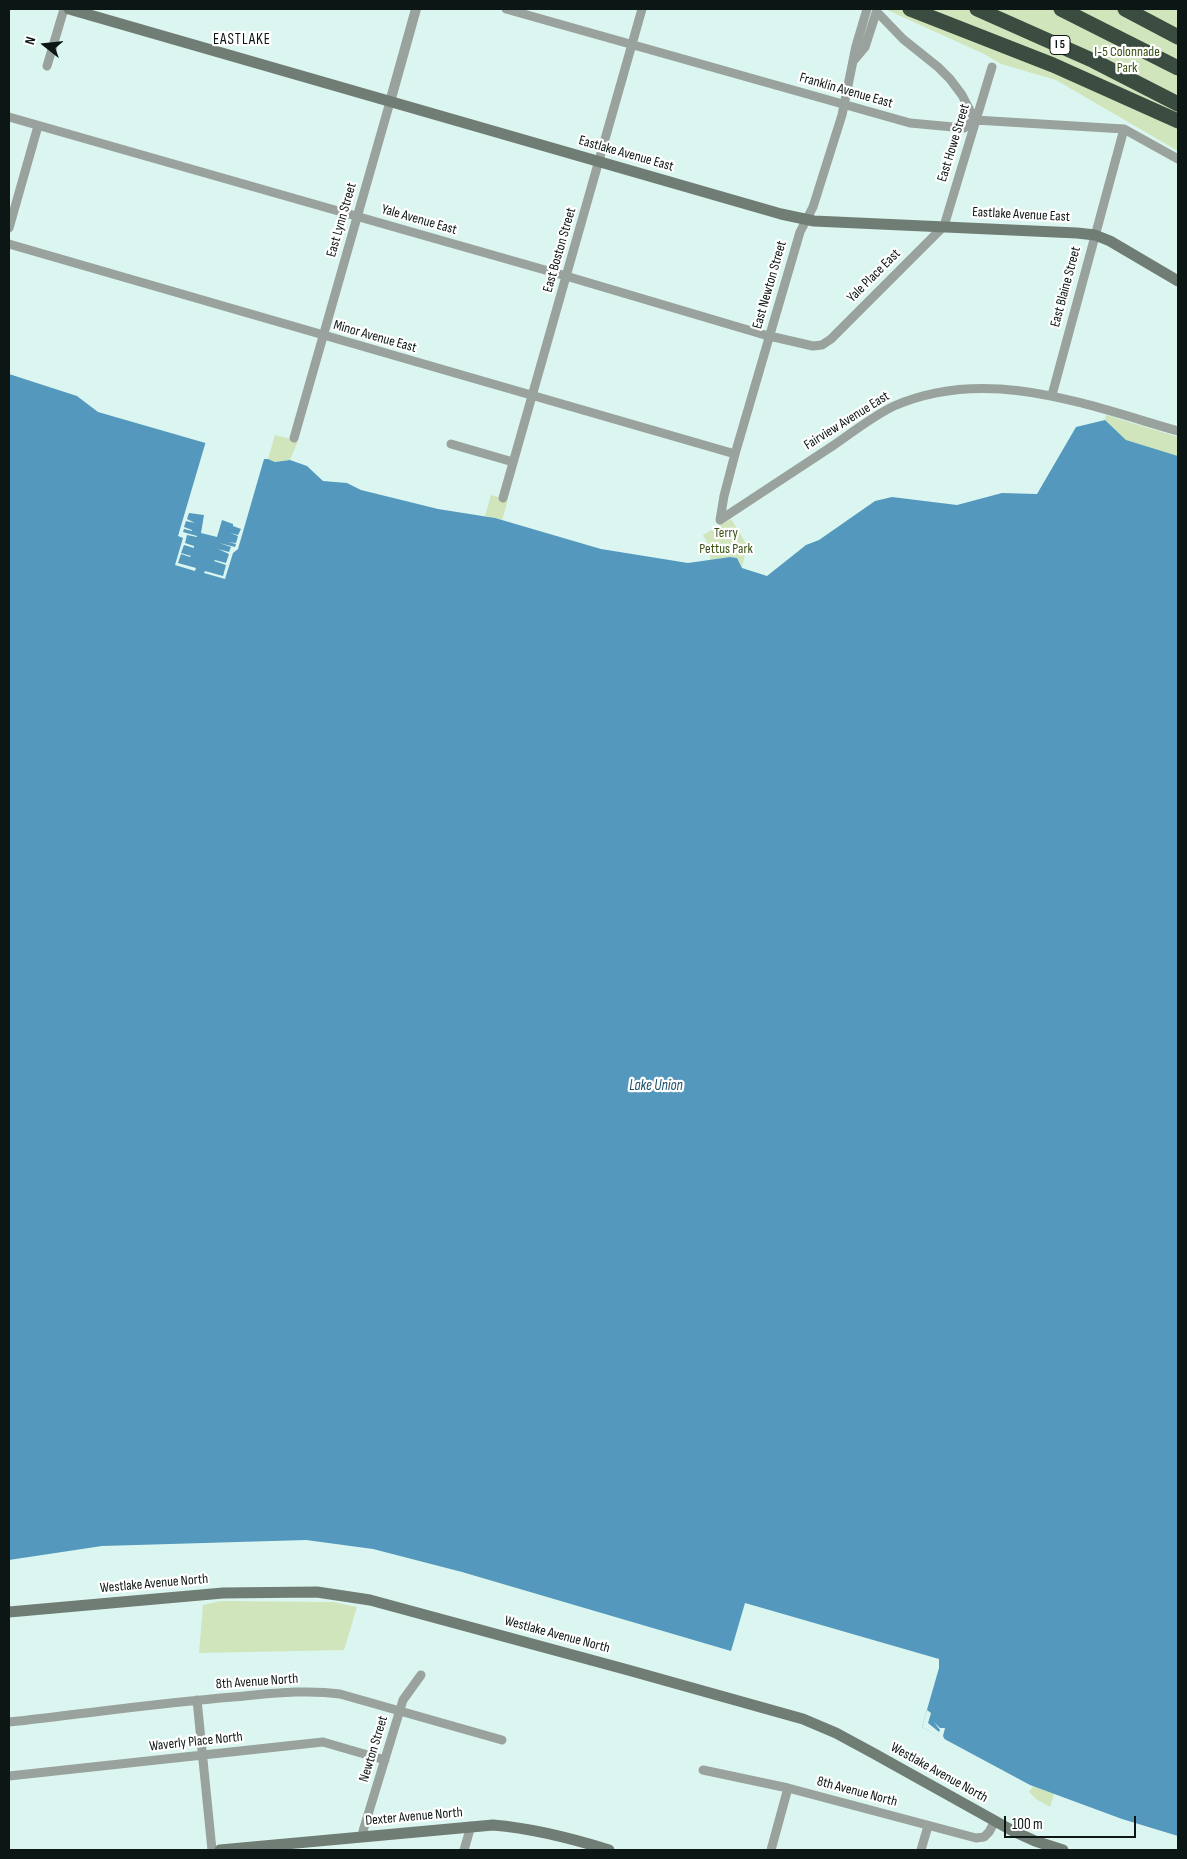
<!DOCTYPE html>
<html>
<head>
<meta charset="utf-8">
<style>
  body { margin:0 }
  #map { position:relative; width:1187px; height:1859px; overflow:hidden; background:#dbf6f0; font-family:"Sofia Sans Condensed",sans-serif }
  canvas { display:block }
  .frame { position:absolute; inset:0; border:10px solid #0c1614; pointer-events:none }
  .north { position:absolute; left:20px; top:20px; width:50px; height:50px; -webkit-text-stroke:4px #fff; paint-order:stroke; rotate:286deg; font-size:14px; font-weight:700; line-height:20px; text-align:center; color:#0c1614 }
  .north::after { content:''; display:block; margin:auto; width:18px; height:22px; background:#0c1614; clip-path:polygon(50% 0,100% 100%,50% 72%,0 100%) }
  .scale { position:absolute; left:1004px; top:1816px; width:132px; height:22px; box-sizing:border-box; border:2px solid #0c1614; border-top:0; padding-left:6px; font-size:15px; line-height:18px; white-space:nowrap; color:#0c1614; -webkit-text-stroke:4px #fff; paint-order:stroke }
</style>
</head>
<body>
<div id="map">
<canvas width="1187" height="1859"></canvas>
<div class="frame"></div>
<div class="north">N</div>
<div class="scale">100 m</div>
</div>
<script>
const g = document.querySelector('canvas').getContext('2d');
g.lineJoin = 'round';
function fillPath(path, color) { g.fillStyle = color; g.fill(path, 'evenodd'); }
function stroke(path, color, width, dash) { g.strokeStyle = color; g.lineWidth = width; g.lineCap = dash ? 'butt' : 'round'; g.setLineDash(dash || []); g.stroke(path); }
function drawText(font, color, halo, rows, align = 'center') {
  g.font = font + ' "Sofia Sans Condensed",sans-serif'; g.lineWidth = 4.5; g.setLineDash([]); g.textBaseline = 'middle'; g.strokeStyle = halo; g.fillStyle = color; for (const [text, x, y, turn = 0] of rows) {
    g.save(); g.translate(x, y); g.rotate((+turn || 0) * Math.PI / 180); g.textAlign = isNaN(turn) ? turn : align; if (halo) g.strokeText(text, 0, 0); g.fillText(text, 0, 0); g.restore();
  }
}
fillPath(new Path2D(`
  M885 9H1178V151L1056 80 1001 64 984 54Z
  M1106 415 1178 437V456L1126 440 1105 420Z
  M275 435 298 441 290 460 275 462 268 459Z
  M491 495 508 500 502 520 485 516Z
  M731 519 747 545 742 568 737 558 730 557 710 560 711 549 703 535Z
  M220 1601 333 1602 357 1607 344 1650 199 1653 203 1605Z
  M1033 1786 1054 1794 1050 1807 1036 1799 1029 1792Z`), '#d0e5bb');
fillPath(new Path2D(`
  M9 374 77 396 98 412 261 459H268L275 462 290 460 307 466 323 481 347 483 361 490 438 509 495 518 601 549 688 563 730 557 737 558 742 568 767 576 806 545 819 540 875 501 892 497 957 505 1002 493 1037 494 1076 427 1105 420 1126 440 1178 456V1836L1122 1819 1030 1785 922 1727 939 1668V1659L745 1603 731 1651 462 1572 373 1549 306 1540 102 1546 9 1560Z`), '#5499bd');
fillPath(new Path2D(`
  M206 441 264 459 238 549 233 553 225 579 204 573 205 571 223 576 226 565 214 561 215 560 226 563 229 554 218 549 229 552 231 547 219 543 235 547 236 544 228 542 236 543 238 536 230 533 238 535 241 529 233 526V524L222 520 217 537 201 533 204 515 189 513 187 519 195 523 186 521 184 527 192 530V531L184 529 183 532 197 536V537L187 535 185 543 194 546V548L184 545 181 553 191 556 190 557 181 554 178 563 196 568 195 571 175 565 183 538 178 536Z
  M927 1710 931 1713 928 1723 939 1732 940 1730 934 1722 940 1728H945L943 1736 945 1740 922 1727Z`), '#dbf6f0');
stroke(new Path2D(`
  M506 9 910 123 964 128 975 120 1124 129 1178 159
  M854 60 865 47 876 13H878L903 39 938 67 950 79 962 95 975 120
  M47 66 64 9
  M9 117 566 276 765 335 813 346 822 345 831 339 944 226 992 67
  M9 228 38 126
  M9 244 735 454
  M1052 395 1124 129
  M294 438 390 102
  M451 444 513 462
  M503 498 642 9
  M720 520 724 496 735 454 800 232 813 207 842 115 856 46 867 9
  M720 520C758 495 796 470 834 445 853 432 873 416 894 406 988 365 1087 405 1178 431
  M197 1700 212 1850
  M9 1722C83 1714 158 1703 233 1697 268 1694 305 1689 340 1694L502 1740
  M703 1770 788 1788 976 1838 984 1837 989 1832 995 1821
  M9 1776 323 1742 385 1760
  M363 1836V1831L403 1700 421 1675
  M464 1850 471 1826
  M771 1850 788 1788
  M921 1850 928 1826`), '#99a29c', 9);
stroke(new Path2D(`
  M390 102 416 9`), '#99a29c', 10);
stroke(new Path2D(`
  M69 9 781 214 814 221 1077 233 1095 235 1110 241 1178 281
  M9 1612 223 1593 317 1592 370 1600 628 1670 803 1719 836 1733 873 1753 1013 1831 1035 1841 1063 1850
  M220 1850 493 1825C529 1828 574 1839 609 1850`), '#707d74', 11);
stroke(new Path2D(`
  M910 9 1053 65 1178 121
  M977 9 1094 61 1178 104
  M1061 9 1178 68
  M1125 9 1178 37`), '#3b4d41', 15);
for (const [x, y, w] of [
  [1060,45,20]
]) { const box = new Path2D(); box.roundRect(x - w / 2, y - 9.5, w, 19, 4); g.fillStyle = '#fff'; g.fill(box); stroke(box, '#0c1614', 1); }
drawText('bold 12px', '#0c1614', null, [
  ["I 5",1060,45]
]);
drawText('14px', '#385212', '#fff', [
  ["I-5 Colonnade",1127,52],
  ["Park",1127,68],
  ["Terry",726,533],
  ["Pettus Park",726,549]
]);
drawText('14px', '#0c1614', '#fff', [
  ["Franklin Avenue East",846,91,16],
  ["East Howe Street",954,143,-73],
  ["Eastlake Avenue East",626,154,16],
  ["Eastlake Avenue East",1021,215,3],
  ["East Lynn Street",342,220,-74],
  ["Yale Avenue East",419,220,16],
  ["East Boston Street",560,250,-74],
  ["Yale Place East",874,276,-45],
  ["East Newton Street",770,285,-74],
  ["East Blaine Street",1066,287,-75],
  ["Minor Avenue East",375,337,16],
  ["Fairview Avenue East",847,421,-32],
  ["Westlake Avenue North",154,1584,-5],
  ["Westlake Avenue North",557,1635,15],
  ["8th Avenue North",257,1682,-4],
  ["Waverly Place North",196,1742,-6],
  ["Newton Street",374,1749,-73],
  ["Westlake Avenue North",939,1773,29],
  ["8th Avenue North",857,1792,15],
  ["Dexter Avenue North",414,1817,-5]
]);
g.letterSpacing = '1px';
drawText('15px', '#0c1614', '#fff', [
  ["EASTLAKE",242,40]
]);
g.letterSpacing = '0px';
drawText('italic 15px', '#194f6a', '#fff', [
  ["Lake Union",656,1086]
]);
</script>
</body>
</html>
